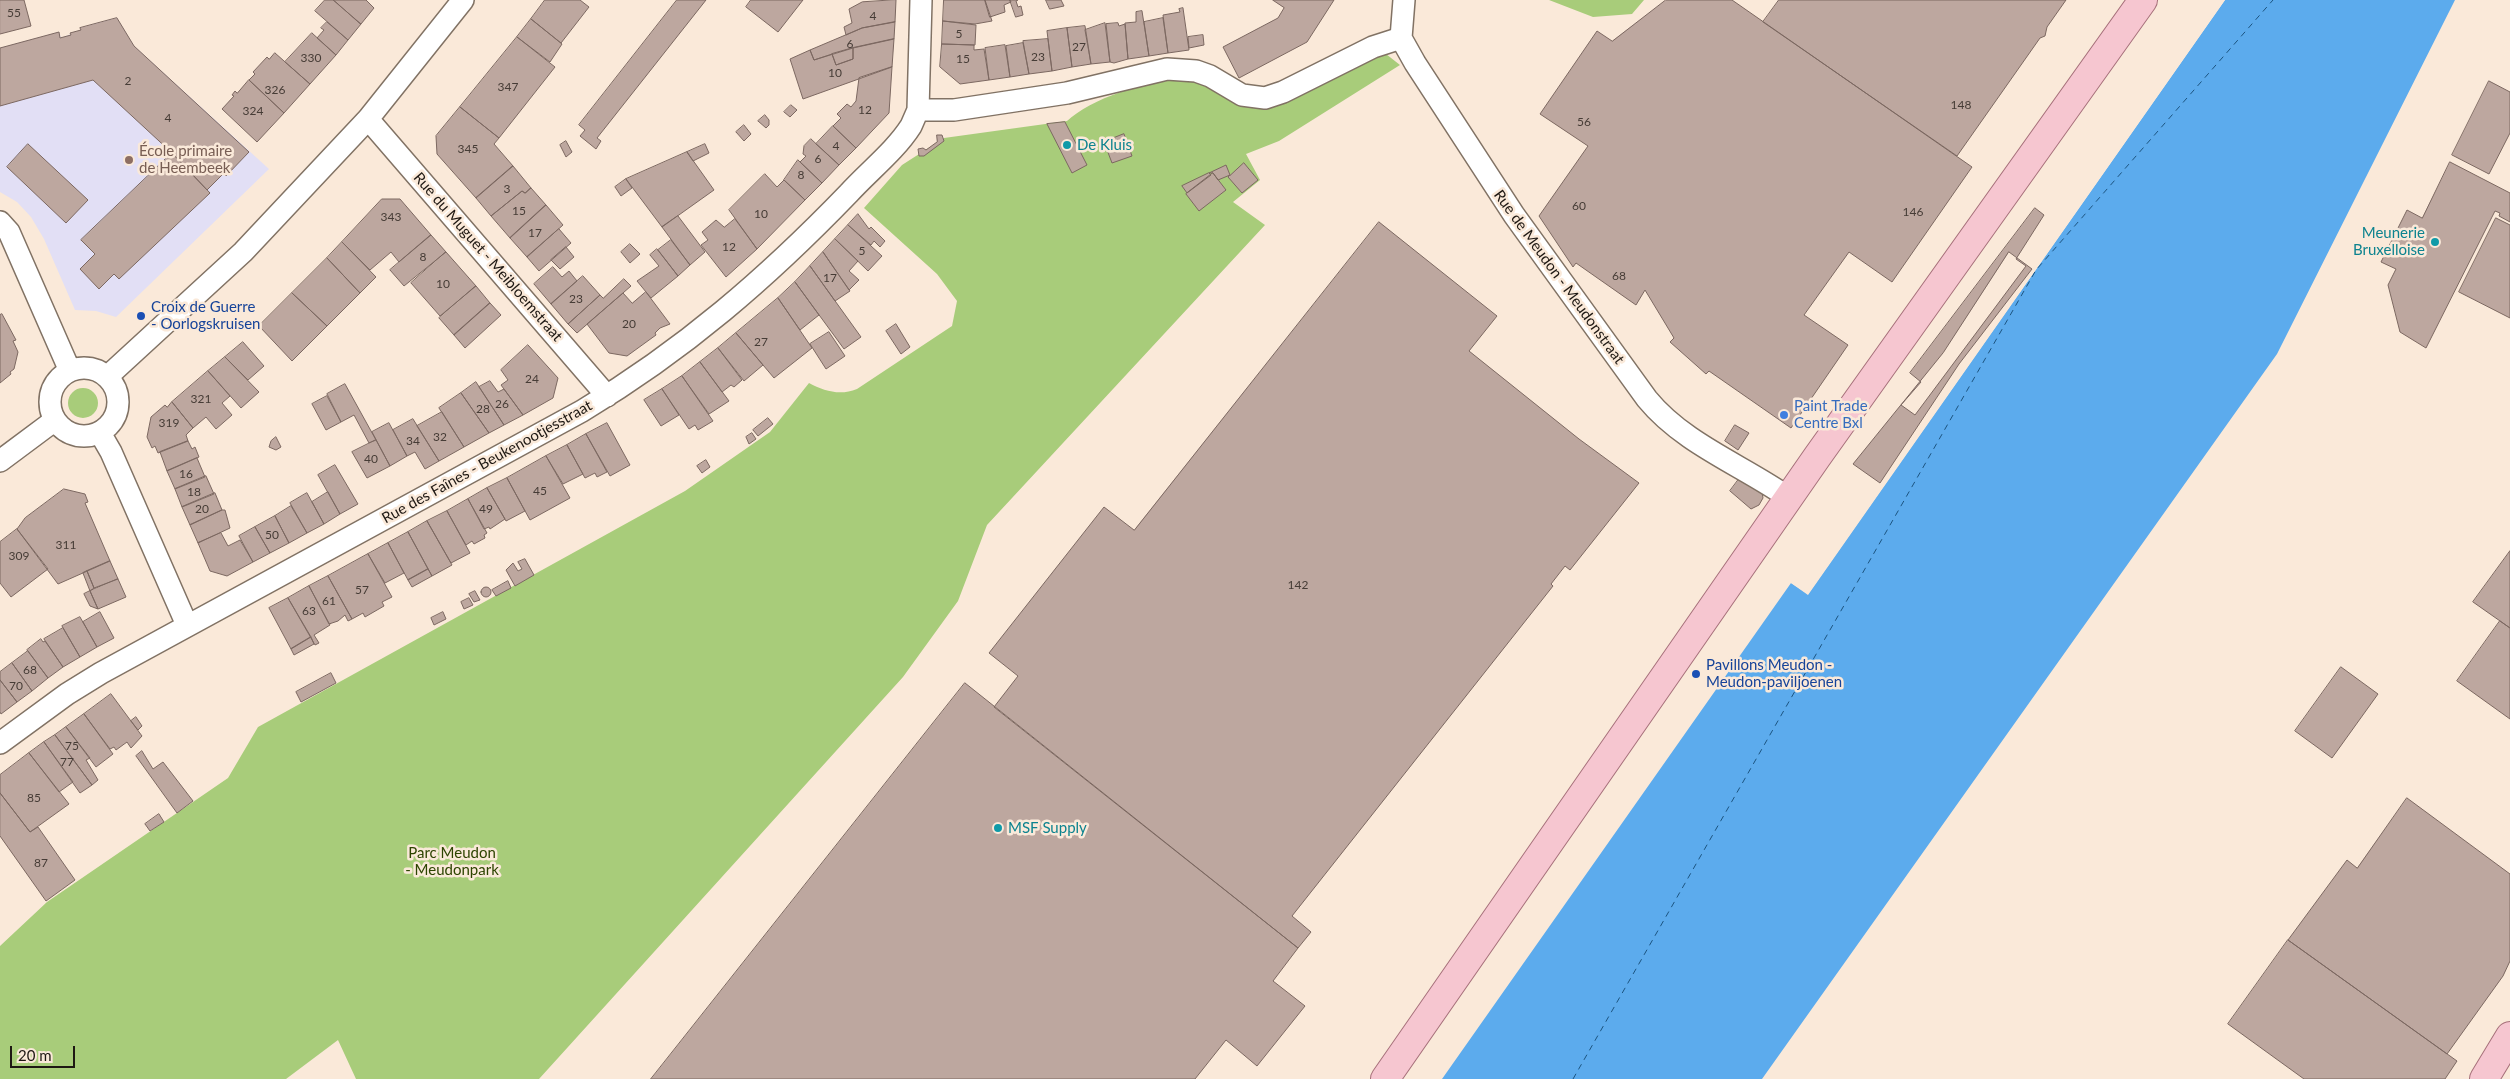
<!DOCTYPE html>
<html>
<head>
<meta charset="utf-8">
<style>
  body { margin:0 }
  #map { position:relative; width:2510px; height:1079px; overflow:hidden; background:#fae9d9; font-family:Lato,sans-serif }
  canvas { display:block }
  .scale { position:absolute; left:10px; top:1046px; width:65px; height:22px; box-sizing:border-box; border:2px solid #1e1813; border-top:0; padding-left:6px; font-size:15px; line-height:18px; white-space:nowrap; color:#1e1813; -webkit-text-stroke:4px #fae9d9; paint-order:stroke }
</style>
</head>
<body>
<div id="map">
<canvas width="2510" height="1079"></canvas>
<div class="scale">20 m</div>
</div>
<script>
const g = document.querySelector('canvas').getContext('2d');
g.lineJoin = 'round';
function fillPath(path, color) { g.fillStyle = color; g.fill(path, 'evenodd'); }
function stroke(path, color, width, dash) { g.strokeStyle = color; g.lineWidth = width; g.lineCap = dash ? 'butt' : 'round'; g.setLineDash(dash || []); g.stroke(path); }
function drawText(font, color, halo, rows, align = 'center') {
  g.font = font + ' Lato,sans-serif'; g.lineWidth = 5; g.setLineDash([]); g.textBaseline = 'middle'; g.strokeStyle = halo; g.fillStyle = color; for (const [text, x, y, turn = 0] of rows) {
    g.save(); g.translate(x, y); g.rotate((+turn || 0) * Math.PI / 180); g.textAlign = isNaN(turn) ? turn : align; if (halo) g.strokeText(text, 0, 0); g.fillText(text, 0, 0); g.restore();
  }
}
fillPath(new Path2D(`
  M117 18 134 46 269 169 116 317 96 311 75 310 44 239 31 217 17 202 0 192V48L59 32 61 38 81 30 80 28Z`), '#e2dff5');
fillPath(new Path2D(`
  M1549 0H1644L1632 14 1593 17Z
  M1386 54 1400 65 1279 141 1246 154 1260 180 1233 202 1265 225 987 525 958 601 903 677 539 1079H356L338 1040 286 1079H0V946L47 902 228 778 258 727 685 491 770 432 809 383C824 391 840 396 857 389L952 326 957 301 937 274 864 208 902 165 944 138 1067 121C1094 96 1161 75 1198 81 1209 83 1222 92 1233 97L1364 55Z
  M68 403a15 15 0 1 1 30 0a15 15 0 1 1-30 0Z`), '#a8cc7a');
fillPath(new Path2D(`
  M2225 0H2455L2277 354 1762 1079H1442L1791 583 1808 594Z`), '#5cabed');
fillPath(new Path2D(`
  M2222 0H2225L1808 595 1791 583 1789 581H1792L1807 591Z`), '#fae9d9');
stroke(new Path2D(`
  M1573 1079 2036 270 2273 0`), '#1c5480', 1, [6, 5]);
const building = new Path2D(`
  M0 0H24L31 26 0 34Z
  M325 0H333L361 24 348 40 315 11Z
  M334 0H366L374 8 361 24Z
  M545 0H580L589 7 561 43 531 19Z
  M677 0H706L597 138 601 141 596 149 580 136 585 130 579 125Z
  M751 0H803L778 32 746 7Z
  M896 0 895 22 862 28 846 35 844 27 852 23 849 9 862 2Z
  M944 0H985L992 21 975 24 943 21Z
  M985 0H1010L1011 2 1004 5 1005 12 990 17Z
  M1010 0H1018L1016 1 1018 7 1021 6 1023 15 1016 17Z
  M1046 0H1061L1064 6 1050 9Z
  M1273 0H1334L1307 42 1239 78 1223 47 1278 18 1284 8Z
  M1666 0H1732L1972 167 1892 282 1849 252 1804 315 1848 345 1791 428 1709 371 1706 374 1670 342 1674 338 1645 290 1636 305 1576 263 1573 267 1539 216 1588 146 1540 114 1597 31 1612 41Z
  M1779 0H2066L2047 27 2045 36 2040 38 1957 156 1763 22Z
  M1183 8 1189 50 1168 53 1163 15 1180 12 1179 9Z
  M1142 11 1149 56 1128 59 1125 23 1136 22V12Z
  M117 18 134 46 249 152 226 176 224 173 207 190 172 153 93 80 0 106V48L59 32 60 38 71 35 70 33 81 30 80 28Z
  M1163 18 1168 53 1149 56 1144 22Z
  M531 19 562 44 550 62 517 37Z
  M943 21 976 25 975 45 942 44Z
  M327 22 348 40 336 55 317 38 324 30 321 28Z
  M895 22 894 39 853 48 814 60 810 50 862 28Z
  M1105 23 1110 62 1091 64 1085 30Z
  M1118 23 1119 26 1125 24 1128 59 1114 63 1110 62 1106 24Z
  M1085 26 1091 64 1072 67 1067 28Z
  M1067 28 1072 67 1052 71 1047 31Z
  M312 33 336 55 310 84 285 62Z
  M1203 35 1204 45 1189 48 1188 37Z
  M517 37 555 67 499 138 460 107Z
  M894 39 892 67 803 99 790 59 810 50 814 60 832 54 836 65 853 59V48Z
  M1048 39 1052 71 1029 74 1023 41Z
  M1023 43 1029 74 1010 77 1006 46Z
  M942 44 974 45V50L984 49 989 80 960 84 940 67Z
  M1005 45 1010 77 989 80 985 48Z
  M853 48V59L836 65 832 54Z
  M275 53 310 84 284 113 249 80 255 74 253 72 267 57 269 59Z
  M892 67 889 113 856 148 833 126 841 118 837 114 847 104 851 107 856 101 859 78Z
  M249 80 284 113 257 142 222 109 234 96 232 95 235 91 237 93Z
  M2489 81 2510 92V133L2489 174 2452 155Z
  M791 105 797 110 790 117 784 112Z
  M460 107 499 138 494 144 513 166 476 198 437 154 436 136Z
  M765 115 769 120V125L766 128 758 121Z
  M1065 122 1087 165 1072 173 1047 124Z
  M744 125 751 134 744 141 736 132Z
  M833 126 856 148 839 165 816 144Z
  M1124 134 1132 156 1112 163 1104 142Z
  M937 135H942L944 141 924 156H919L918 149 923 148 926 150 937 142Z
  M811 139 839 165 822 183 800 162 806 156 803 154 804 146Z
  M566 141 572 152 566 157 560 145Z
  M28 144 88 200 66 223 7 167Z
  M705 144 709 153 693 161 687 152Z
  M687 152 714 190 662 227 626 179Z
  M172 153 210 193 119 279 114 274 99 289 80 269 95 254 81 240Z
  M798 160 822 183 805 200 784 180Z
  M2450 162 2510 193V222L2499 216 2500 213 2495 211 2426 348 2400 332 2388 285 2396 269 2381 262 2407 210 2422 218Z
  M1244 163 1258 180 1242 193 1228 177 1230 175 1218 180 1213 173H1209L1226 165 1230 175Z
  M513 166 531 188 525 193 522 191 491 216 476 198Z
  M1209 173 1211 175 1187 193 1182 186Z
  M1213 173 1226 190 1199 211 1186 194Z
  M765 174 777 187 784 180 805 200 757 249 729 210Z
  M626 179 632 188 621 196 615 187Z
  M531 188 546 205 510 238 491 216 522 191 525 193Z
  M382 199H400L431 235 399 262 391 252 370 270 342 242Z
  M546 205 563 225 527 257 510 238Z
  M2035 208 2044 215 2016 259 2026 266 1915 415 1901 405 1921 382 1910 373Z
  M858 214 869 229 871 227 885 241 880 247 874 241 871 245 848 225Z
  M678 216 705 252 690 265 662 227Z
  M2496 218 2510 225V318L2459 292Z
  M735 219 757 249 726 277 701 245 708 240 702 232 716 220 724 227Z
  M1379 222 1497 316 1469 351 1579 439 1639 483 1570 570 1565 566 1551 584 1553 586 1292 916 1311 932 1298 948 994 707 1018 676 989 653 1104 507 1134 530Z
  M848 225 882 256 868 271 835 239Z
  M559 229 571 243 539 271 527 257Z
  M431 235 446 252 404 286 390 270Z
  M835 239 858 261 849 271 859 280 849 290 823 252Z
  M671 240 690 265 678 276 658 250Z
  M342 242 376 277 360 293 327 258Z
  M630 244 640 254 630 263 621 252Z
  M566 247 574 257 560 269 551 260Z
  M657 249 678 276 651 298 637 281 659 266 650 255Z
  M446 252 476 286 440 316 411 283Z
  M823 252 850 291 835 301 810 266Z
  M2009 252 2032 269 1959 364 1880 483 1853 464 1943 353Z
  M327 258 360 293 327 326 292 293Z
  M810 266 861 337 844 349 795 282Z
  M553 267 562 277 569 271 577 281 551 304 534 284Z
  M583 276 600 295 568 324 551 304Z
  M624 279 631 286 577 333 568 324 600 295 603 298Z
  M795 282 819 315 800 330 778 298Z
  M476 286 490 303 454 335 439 318Z
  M646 292 670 324 660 328 655 333 656 335 627 356 609 353 587 324 623 293 632 303Z
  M292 293 327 326 292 361 259 326Z
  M778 298 812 348 774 378 736 333Z
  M490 303 501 315 465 348 454 335Z
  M2 314 16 340 13 341 18 352 14 369 10 372 11 374 0 383V315Z
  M896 324 910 347 901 354 886 331Z
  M829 332 845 356 826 369 810 344Z
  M736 333 763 365 744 381 718 348Z
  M243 342 264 366 248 380 225 357Z
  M528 345 558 378 553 398 523 415 501 385 508 380 501 370Z
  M718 348 742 380 734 387 731 385 722 392 700 362Z
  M225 357 259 392 241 408 208 371Z
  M700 362 729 401 709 414 682 376Z
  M208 371 230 396 222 403 232 415 216 429 206 417 193 428 172 402Z
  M682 376 713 421 698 430 695 425 689 429 662 389Z
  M490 381 498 392 504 389 523 415 504 425 479 387Z
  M476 382 504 425 489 433 461 393Z
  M345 384 376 440 369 443 354 415 341 422 327 394Z
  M662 389 679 415 661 426 644 400Z
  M461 393 489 433 464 447 439 408Z
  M327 396 341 422 326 430 312 404Z
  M172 402 193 428 186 435 188 441 158 453 155 446 152 448 147 437 151 417 165 405 167 407Z
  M442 412 464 447 439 461 417 426Z
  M768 418 773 424 758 436 753 430Z
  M413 419 439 461 425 469 415 452 407 456 393 430Z
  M389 423 407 456 390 466 372 432Z
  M607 423 630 465 610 476 586 434Z
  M1735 425 1749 433 1738 450 1725 441Z
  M752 433 756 439 749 444 746 437Z
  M586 434 607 472 597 477 595 473 585 478 567 445Z
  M276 437 281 447 276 450 269 447 271 441Z
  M376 440 390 466 367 478 352 452Z
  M188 441 192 449 195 447 199 457 167 471 160 452Z
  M567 445 583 474 563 484 546 456Z
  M546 456 570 498 530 520 507 478Z
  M197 458 205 477 175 489 167 471Z
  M706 460 710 467 702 473 697 466Z
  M335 465 358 504 340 514 318 475Z
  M206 476 214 494 182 507 175 489Z
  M507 478 525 511 506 521 487 488Z
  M1739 479 1762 492 1763 498 1759 505 1751 509 1730 491Z
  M487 488 505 519 490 529 489 527 484 529 468 499Z
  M64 489 85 494 88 502 85 503 110 561 58 584 17 529 25 518Z
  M328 492 340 514 324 524 312 502Z
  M215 493 222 510 190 525 182 507Z
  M307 493 324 524 307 533 290 503Z
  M468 499 487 533 484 535 485 538 474 544 472 541 466 545 447 511Z
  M291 506 307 533 289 543 275 516Z
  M222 510H225L230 528 198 543 190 525Z
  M447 511 470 553 451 563 427 521Z
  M275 516 289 543 270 553 255 527Z
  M427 521 452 565 432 576 408 532Z
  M255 527 270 553 253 562 239 536Z
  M17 529 48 569 11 597 0 583V542Z
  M408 532 428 569 408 580 388 543Z
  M221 533 228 546 240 540 253 562 227 576 210 571 198 543Z
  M388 543 404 573 385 583 368 554Z
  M2510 551V628L2473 602Z
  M368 554 392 597 382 602 384 606 365 617 363 613 352 619 328 576Z
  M525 559 534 575 515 586 506 570 513 563 518 571 522 569 518 562Z
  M110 561 118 579 94 588 87 571Z
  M428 569 432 576 412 587 408 580Z
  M87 571 94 588 90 591 83 573Z
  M328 576 352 619 348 621 345 615 338 621 329 624 309 586Z
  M118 579 126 597 98 609 90 591Z
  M508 581 511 588 496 596 492 590Z
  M309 586 330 625 314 635 319 643 315 645 288 598Z
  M481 592a5 5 0 1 1 10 0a5 5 0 1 1-10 0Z
  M90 591 98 609 90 606 84 594Z
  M475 591 480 600 474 602 469 594Z
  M288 598 311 637 291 649 269 608Z
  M469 598 473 605 464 609 461 602Z
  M100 612 114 638 97 647 83 622Z
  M443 612 446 619 434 625 431 618Z
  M80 617 97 647 80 657 62 626Z
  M2500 621 2510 628V719L2457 681Z
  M63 628 80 657 63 667 44 639Z
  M311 637 314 644 294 655 291 649Z
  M41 639 43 642 45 641 63 667 48 678 27 650Z
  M28 651 48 678 32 691 12 663Z
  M12 663 32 691 17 702 0 680V672Z
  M2341 667 2378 694 2332 758 2295 731Z
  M331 673 336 683 301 702 296 692Z
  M0 680 17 702 1 714 0 712Z
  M965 683 1298 948 1273 981 1305 1006 1257 1066 1226 1040 1195 1079H651Z
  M111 694 142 736 131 748 127 742 116 750 114 747 110 749 84 714Z
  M84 714 113 754 96 767 66 727Z
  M136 717 142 726 138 730 131 721Z
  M66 727 90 758 86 760 98 780 92 785 55 735Z
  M55 735 92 785 80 793 44 742Z
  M44 742 73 782 59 792 29 753Z
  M142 751 153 769 163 762 193 801 177 813 136 756Z
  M29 753 69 804 30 832 0 793V775Z
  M0 793 30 832 38 827 75 880 46 901 0 836Z
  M2407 798 2510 874V961L2503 976 2447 1054 2288 940 2347 860 2357 868Z
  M159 814 164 822 150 831 145 824Z
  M2288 940 2457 1061 2445 1079H2304L2228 1024Z`);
fillPath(building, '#bda79f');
stroke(building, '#7c6861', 1);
const minor = new Path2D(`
  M1404 0 1401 38 1415 63 1514 215 1647 399C1684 444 1742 465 1789 498
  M918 110H954L1067 93 1167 69 1196 71 1210 76 1242 95 1265 98 1283 92 1373 47 1401 38
  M368 119 607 396
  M0 222 9 232 70 371
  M50 402a34 34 0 1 1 68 0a34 34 0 1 1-68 0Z
  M108 376 243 252 368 119 463 0
  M100 433 111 452 187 625
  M0 461 55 420
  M0 743 67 694 101 673 582 411C684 350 767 278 849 193 869 171 895 151 911 126L918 110 921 0`);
const major = new Path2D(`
  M1385 1079 1817 457 2143 0
  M2484 1079 2510 1036`);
stroke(minor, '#817264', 24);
stroke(major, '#a6707a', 30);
stroke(minor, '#fff', 21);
stroke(major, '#f6c6d0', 28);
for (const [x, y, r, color] of [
  [1067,145,5,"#0f9aa8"],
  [129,160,5,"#8d6e63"],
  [2435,242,5,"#0f9aa8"],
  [141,316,5,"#1a4fb4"],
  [1784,415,5,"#3f7fe0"],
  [1696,674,5,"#1a4fb4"],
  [998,828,5,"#0f9aa8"]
]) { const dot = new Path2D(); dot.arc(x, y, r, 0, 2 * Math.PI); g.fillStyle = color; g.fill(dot); stroke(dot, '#fae9d9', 2); }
drawText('12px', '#463c36', null, [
  ["55",14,13],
  ["4",873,16],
  ["5",959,34],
  ["6",850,44],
  ["27",1079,47],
  ["23",1038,57],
  ["330",311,58],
  ["15",963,59],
  ["10",835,73],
  ["2",128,81],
  ["347",508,87],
  ["326",275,90],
  ["148",1961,105],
  ["12",865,110],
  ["324",253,111],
  ["4",168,118],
  ["56",1584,122],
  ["4",836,146],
  ["345",468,149],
  ["6",818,159],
  ["8",801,175],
  ["3",507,189],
  ["60",1579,206],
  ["15",519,211],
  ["146",1913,212],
  ["10",761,214],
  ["343",391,217],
  ["17",535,233],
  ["12",729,247],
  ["5",862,251],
  ["8",423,257],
  ["68",1619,276],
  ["17",830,278],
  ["10",443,284],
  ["23",576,299],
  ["20",629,324],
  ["27",761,342],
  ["24",532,379],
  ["321",201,399],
  ["26",502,404],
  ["28",483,409],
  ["319",169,423],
  ["32",440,437],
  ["34",413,441],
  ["40",371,459],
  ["16",186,474],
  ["45",540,491],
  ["18",194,492],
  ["20",202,509],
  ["49",486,509],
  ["50",272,535],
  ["311",66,545],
  ["309",19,556],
  ["142",1298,585],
  ["57",362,590],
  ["61",329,601],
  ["63",309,611],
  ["68",30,670],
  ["70",16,686],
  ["75",72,746],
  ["77",67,762],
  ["85",34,798],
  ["87",41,863]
]);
drawText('15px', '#0d838f', '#fae9d9', [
  ["De Kluis",1077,145],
  ["Meunerie",2425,233,"right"],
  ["Bruxelloise",2425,250,"right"],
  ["MSF Supply",1008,828]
], 'left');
drawText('15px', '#785e54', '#fae9d9', [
  ["École primaire",139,151],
  ["de Heembeek",139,168]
], 'left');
drawText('15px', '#1e1813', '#fae9d9', [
  ["Rue du Muguet - Meibloemstraat",488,257,49],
  ["Rue de Meudon - Meudonstraat",1559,277,54],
  ["Rue des Faînes - Beukenootjesstraat",487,462,-29]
]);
drawText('15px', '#164399', '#fae9d9', [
  ["Croix de Guerre",151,307],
  ["- Oorlogskruisen",151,324],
  ["Pavillons Meudon -",1706,665],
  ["Meudon-paviljoenen",1706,682]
], 'left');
drawText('15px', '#366cbe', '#fae9d9', [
  ["Paint Trade",1794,406],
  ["Centre Bxl",1794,423]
], 'left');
drawText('15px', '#2d4400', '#fae9d9', [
  ["Parc Meudon",452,853],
  ["- Meudonpark",452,870]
]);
</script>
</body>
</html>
